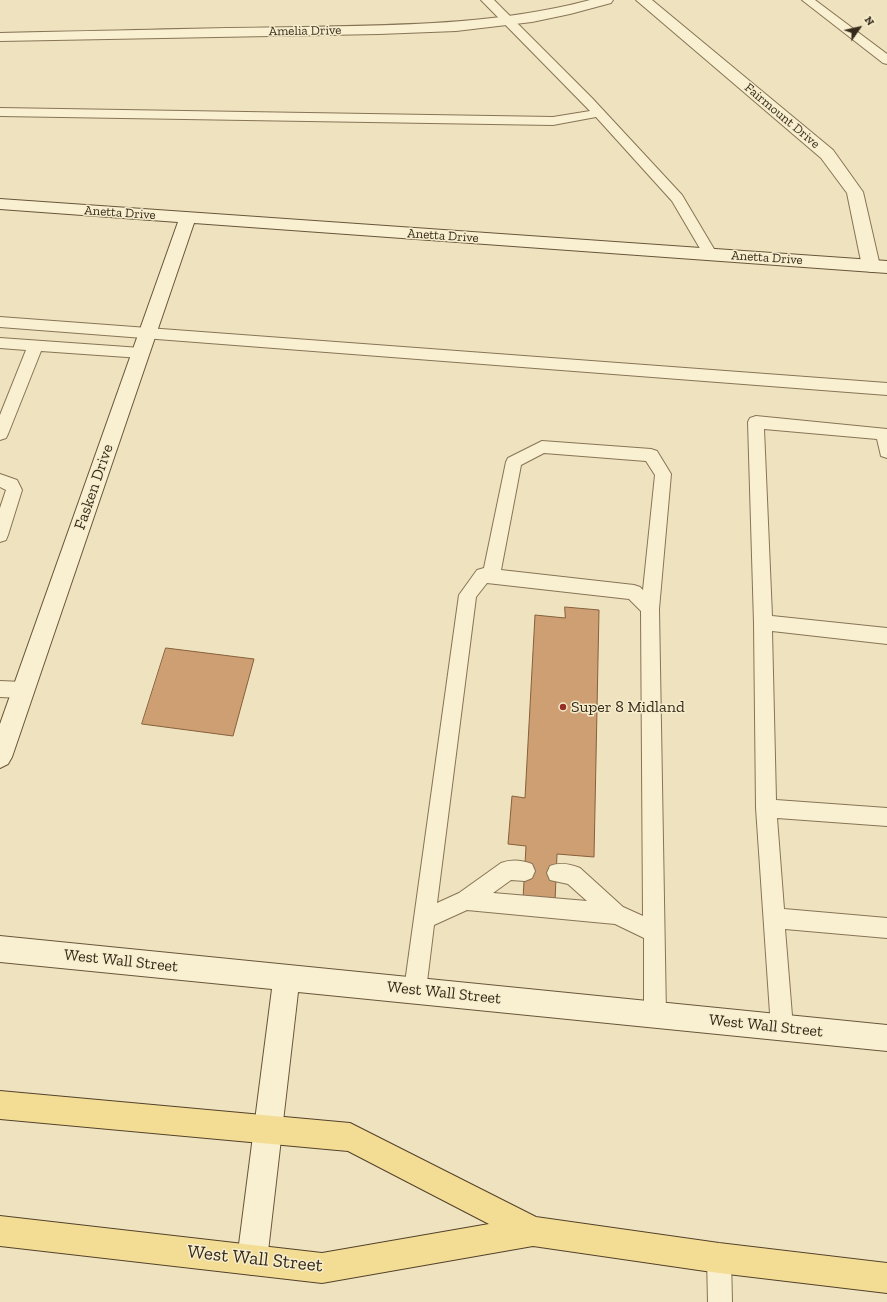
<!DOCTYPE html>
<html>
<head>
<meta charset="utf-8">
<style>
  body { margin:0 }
  #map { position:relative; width:887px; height:1302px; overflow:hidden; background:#eee3be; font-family:"Zilla Slab",serif }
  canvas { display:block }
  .north { position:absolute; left:839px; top:8px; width:40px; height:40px; -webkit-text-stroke:3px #f6edcd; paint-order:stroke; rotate:56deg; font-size:11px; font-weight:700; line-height:16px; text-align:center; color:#362a1b }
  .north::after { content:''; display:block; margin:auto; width:14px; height:18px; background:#362a1b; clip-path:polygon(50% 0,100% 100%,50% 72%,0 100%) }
</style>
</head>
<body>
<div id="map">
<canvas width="887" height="1302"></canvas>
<div class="north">N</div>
</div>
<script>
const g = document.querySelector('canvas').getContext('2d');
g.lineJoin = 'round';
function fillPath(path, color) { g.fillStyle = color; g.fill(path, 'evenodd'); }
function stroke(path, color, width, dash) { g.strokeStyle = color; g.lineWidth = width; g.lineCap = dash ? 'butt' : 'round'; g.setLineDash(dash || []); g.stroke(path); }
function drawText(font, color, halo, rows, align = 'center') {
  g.font = font + ' "Zilla Slab",serif'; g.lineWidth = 3; g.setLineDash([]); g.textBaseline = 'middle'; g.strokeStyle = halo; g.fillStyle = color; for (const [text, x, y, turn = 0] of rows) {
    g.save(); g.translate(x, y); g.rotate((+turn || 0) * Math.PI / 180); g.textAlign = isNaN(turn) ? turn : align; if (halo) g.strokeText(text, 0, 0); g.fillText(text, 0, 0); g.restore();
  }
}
const building = new Path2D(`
  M565 607 599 610 594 857 557 854 555 902 523 899 526 846 508 844 512 796 525 798 535 615 565 618Z
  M166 648 254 659 233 736 142 724Z`);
fillPath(building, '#cd9f73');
stroke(building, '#865f3c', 1);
const lane = new Path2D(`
  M481 0H494L592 98 682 195 717 254 715 257 710 259 705 257 672 201 596 117 553 125 0 116V108L553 117 590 111Z
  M802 0H815L887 54V64L883 63Z
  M0 317 887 383V395L0 327Z
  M0 338 141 348 146 349 149 353 146 357 141 358 41 351 8 434 6 438 0 440V415L26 350 0 348Z
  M756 416 887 429V458L881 456 877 439 764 429 772 616 887 628V644L772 631 776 800 887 808V826L777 818 784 909 887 918V938L785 929 793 1028 790 1036 782 1039 774 1036 771 1028 756 808 754 623 748 422 750 418Z
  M542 441 651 449 657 451 671 474 659 609 666 1015 663 1023 655 1026 647 1023 644 1015V938L615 924 467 910 434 925 426 990 423 998 415 1001 407 998 404 990 459 595 477 570 484 568 506 462 508 458ZM544 453 646 461 655 475 643 590 640 587 634 585 501 570 521 465ZM487 583 629 599 641 611 643 916 623 907 580 868C570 864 560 862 550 866L547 873 550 880 568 884 587 901 493 893 511 880 525 881 532 878 535 871 532 864C522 860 511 859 501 863L459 893 437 903 476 597Z
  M0 474 17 480 22 490 8 535 6 540 0 542V508L6 490 0 487Z
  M0 681 23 682 30 684 32 690 30 696 23 698 0 697Z
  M719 1246 727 1250 731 1258 732 1302H708L707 1258 711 1250Z`);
const street = new Path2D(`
  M590 0H613L611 3 570 14 532 22 456 31 379 34 0 41V33C101 31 201 28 302 27 399 25 496 25 590 0Z
  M636 0H652L833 150 863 192 880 266 877 270 871 272 865 270 862 266 847 193 821 158Z`);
const secondary = new Path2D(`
  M0 199 887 261V273L194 223 12 757 8 764 0 768V724L178 222 0 209Z
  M0 936 887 1025V1051L298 992 267 1260 262 1270 252 1275 242 1270 237 1260 272 989 0 962Z`);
const primary = new Path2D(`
  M0 1091 350 1123 536 1217 719 1243 887 1263V1293L719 1273 533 1246 322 1283 0 1246V1216L322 1253 489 1224 348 1151 0 1119Z`);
stroke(lane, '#877456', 2);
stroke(street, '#877456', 2);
stroke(secondary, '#68553a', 2);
stroke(primary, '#54412b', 2);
fillPath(lane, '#f9f0d1');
fillPath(street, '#f9f0d1');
fillPath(secondary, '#f9f0d1');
fillPath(primary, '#f3dd94');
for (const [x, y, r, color] of [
  [563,707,4,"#962d26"]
]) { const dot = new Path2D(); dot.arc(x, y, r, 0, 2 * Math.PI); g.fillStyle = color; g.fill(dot); stroke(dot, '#f6edcd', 1.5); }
drawText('13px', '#362a1b', '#f6edcd', [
  ["Amelia Drive",305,31,-1],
  ["Fairmount Drive",782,116,40],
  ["Anetta Drive",120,213,4],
  ["Anetta Drive",443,236,4],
  ["Anetta Drive",767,258,4]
]);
drawText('16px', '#362a1b', '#f6edcd', [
  ["Fasken Drive",94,487,-71],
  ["West Wall Street",121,961,6],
  ["West Wall Street",444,993,6],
  ["West Wall Street",766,1026,6]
]);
drawText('16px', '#362a1b', '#f6edcd', [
  ["Super 8 Midland",571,707]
], 'left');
drawText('19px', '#362a1b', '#f6edcd', [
  ["West Wall Street",255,1259,6]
]);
</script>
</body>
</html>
